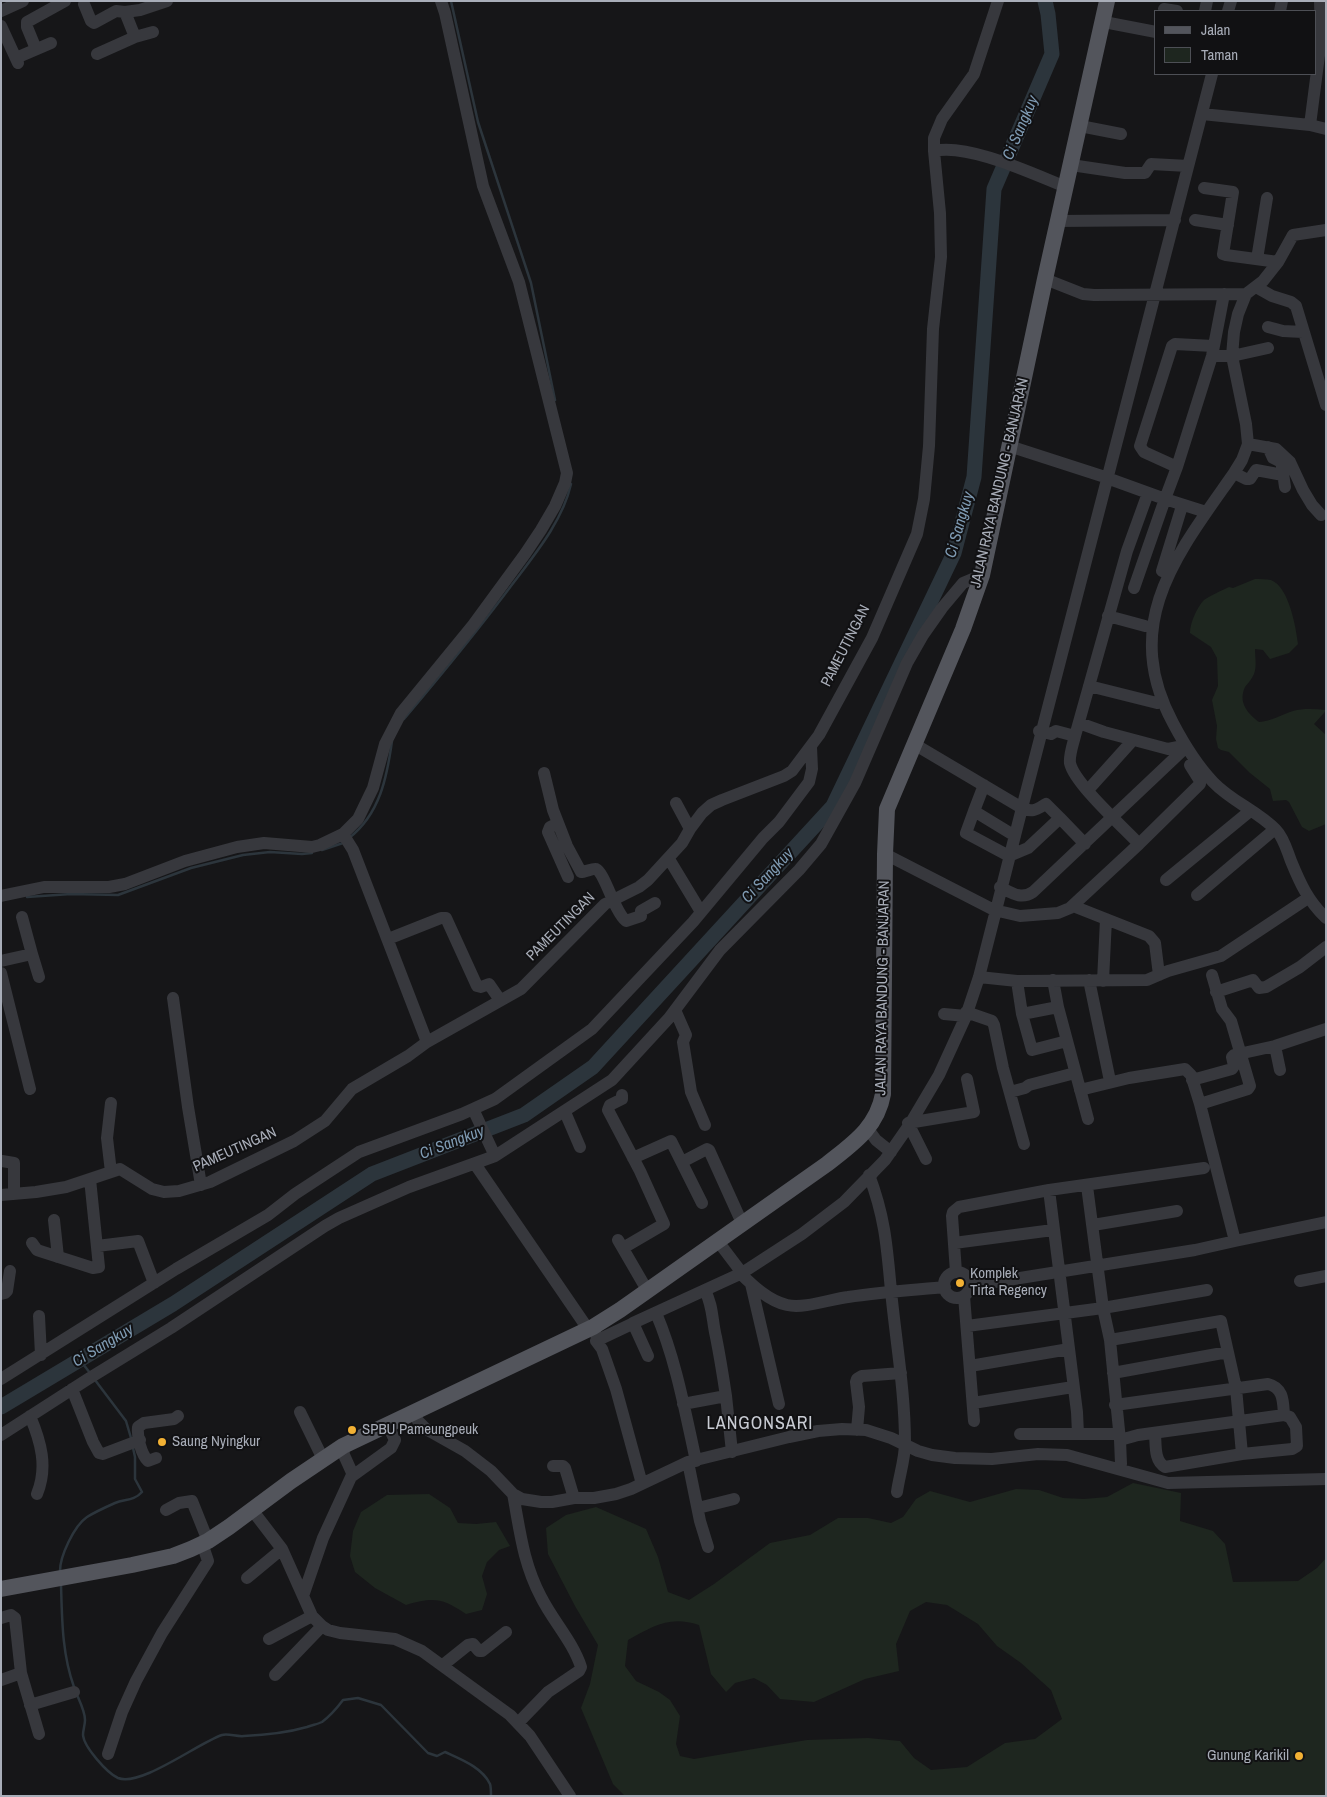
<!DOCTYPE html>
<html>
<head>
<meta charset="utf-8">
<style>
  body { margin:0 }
  #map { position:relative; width:1327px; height:1797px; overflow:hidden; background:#161618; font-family:"Archivo Narrow",sans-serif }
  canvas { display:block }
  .frame { position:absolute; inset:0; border:2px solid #a8adb8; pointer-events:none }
  .legend { position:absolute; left:1154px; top:10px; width:162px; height:65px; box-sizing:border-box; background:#111113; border:1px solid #4d4f55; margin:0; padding:6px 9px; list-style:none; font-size:15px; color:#a8adb8 }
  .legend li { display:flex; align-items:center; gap:10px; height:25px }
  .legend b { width:25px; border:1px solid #4d4f55 }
</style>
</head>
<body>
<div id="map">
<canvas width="1327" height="1797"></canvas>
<div class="frame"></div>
<ul class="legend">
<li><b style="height:6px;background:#53555c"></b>Jalan</li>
<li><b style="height:14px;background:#1e261f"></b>Taman</li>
</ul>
</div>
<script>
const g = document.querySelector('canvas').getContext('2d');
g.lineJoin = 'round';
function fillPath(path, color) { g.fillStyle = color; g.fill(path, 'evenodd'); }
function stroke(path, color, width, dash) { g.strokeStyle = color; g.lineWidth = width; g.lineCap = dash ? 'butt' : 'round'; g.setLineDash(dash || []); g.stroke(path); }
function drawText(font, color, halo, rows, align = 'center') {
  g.font = font + ' "Archivo Narrow",sans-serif'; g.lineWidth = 4; g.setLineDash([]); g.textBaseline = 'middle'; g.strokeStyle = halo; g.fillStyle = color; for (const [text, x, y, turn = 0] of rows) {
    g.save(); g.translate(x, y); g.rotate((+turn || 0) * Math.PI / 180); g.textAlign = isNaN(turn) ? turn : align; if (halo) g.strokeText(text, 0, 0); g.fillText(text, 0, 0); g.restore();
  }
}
fillPath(new Path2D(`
  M1255 579C1260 579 1266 579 1271 580 1289 587 1296 627 1298 644L1289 653 1270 659 1263 650 1255 649C1255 657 1257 667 1254 674 1252 679 1248 683 1245 687 1238 702 1247 713 1259 722 1271 721 1281 715 1293 711 1304 708 1315 709 1326 710L1324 713 1314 724 1326 735V824L1309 831 1302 827 1289 802 1286 800 1273 801 1270 789 1250 773 1229 752 1221 750 1218 748 1216 739 1217 726 1212 700 1218 686 1217 658 1211 647 1190 633C1190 623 1197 607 1204 600 1211 595 1221 591 1229 587L1233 588Z
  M1133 1483 1181 1493 1180 1521 1213 1531 1225 1544 1233 1582 1298 1581 1317 1568 1326 1558V1796H625L613 1784 581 1708 590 1684 598 1645 575 1606 548 1554 546 1528 566 1515 596 1507 646 1529 658 1557 668 1592 689 1600 714 1584 770 1543 810 1535 838 1518H868L891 1523 903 1517 916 1499 930 1491 970 1502 1016 1489 1039 1490 1063 1498 1084 1499 1107 1497ZM926 1602 947 1605 978 1624 997 1646 1021 1663 1051 1690 1062 1719 1035 1739 1005 1743 967 1767 931 1770 914 1758 900 1741 868 1738 807 1740 694 1759 680 1756 676 1744 680 1716 670 1700 659 1692 636 1681 625 1666 628 1640C653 1626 670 1615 699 1625L711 1674 726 1692 735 1683 754 1678 767 1685 780 1699 814 1702 865 1679 899 1671 896 1644 910 1611Z
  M429 1494 450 1508 458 1523 476 1524 496 1522 510 1546 499 1550 487 1562 482 1576 487 1594 482 1610 466 1614C442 1598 434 1597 406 1605L375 1588 355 1572 350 1556 353 1531 361 1512 387 1495Z`), '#1e261f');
stroke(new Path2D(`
  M451 1 478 122 531 283 555 400
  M404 719C442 674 479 629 514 582 536 553 563 520 571 484
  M349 838C380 814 387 777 392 741
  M322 850 343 843
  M27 897 71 894 118 895 191 868 243 855 270 852 302 854 312 853
  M80 1360 90 1373
  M95 1380 126 1421 131 1438
  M60 1571C60 1556 74 1526 87 1517 95 1512 106 1507 115 1503 125 1499 134 1501 142 1492L135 1479V1457L133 1448
  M61 1584C62 1619 62 1654 74 1687
  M77 1695C80 1702 85 1712 85 1720 85 1725 83 1730 83 1735 84 1747 107 1773 118 1778 141 1787 198 1743 222 1735 228 1733 237 1737 244 1736 266 1735 286 1733 307 1727 312 1725 318 1724 322 1722 330 1716 337 1708 343 1700L358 1698 381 1705 428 1753 437 1756 445 1752C460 1759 482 1767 490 1784 491 1787 491 1792 491 1796`), '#2c353c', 2.5);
stroke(new Path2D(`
  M1 1407 173 1304 372 1174 524 1115 593 1067 833 806 954 553 974 477 994 189 1052 54 1048 14 1045 1`), '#2c353c', 15);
stroke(new Path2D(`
  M84 4 91 21 94 23 116 11 125 12 140 10 167 1
  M1164 9 1177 11
  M1 11 23 1
  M1205 11 1207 1
  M1228 11 1231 1
  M1280 11 1282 1
  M1104 22 1156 32
  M1 26 18 63
  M135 37 153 32
  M36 49 27 27V22L65 1
  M97 54 135 37 125 12
  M16 58 51 43
  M1202 114 1310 125 1326 129
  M1310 125 1321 40 1320 1
  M1080 126 1121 134
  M934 151C968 143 1033 174 1066 187
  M1071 165 1125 173H1145L1151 164 1188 166
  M1204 188 1233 192 1223 254 1226 255 1278 262
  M1195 220 1228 225
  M1058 221 1175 220
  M1257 259 1267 198
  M1045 279 1083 294 1094 295 1246 294 1263 281 1278 262 1293 235 1326 230
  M1256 287 1272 296 1291 302 1296 306 1326 405
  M1246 294 1238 314 1234 332 1232 356 1246 424 1248 444 1242 460 1234 473C1178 553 1119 623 1173 723 1184 744 1197 765 1213 782 1232 802 1258 811 1276 830 1284 838 1287 851 1291 861 1300 883 1308 901 1326 918
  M1268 327 1283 331 1303 332
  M1212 356H1232L1268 348
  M1248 444 1276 449 1290 462 1303 490 1312 505 1321 515
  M1009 446 1108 478H1107L1165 499 1177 467 1212 356 1224 294
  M1268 447 1273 458 1281 462 1282 466 1285 487
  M1177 467 1144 452 1140 446 1172 346 1175 344 1213 346
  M1234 473 1246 479H1250L1256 470 1283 475
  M1162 571 1182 506
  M1134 588 1165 499 1206 512
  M1108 616 1145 626
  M1089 686 1157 703
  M1079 723 1104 732 1168 749 1178 747
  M1041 731H1039L1051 734 1056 731 1075 736
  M914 744 1022 808 1212 74
  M544 773 553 810 567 846 581 872C585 872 593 868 596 869 605 873 614 911 626 921L641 916V911L655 903
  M984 785 974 811 1015 836
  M1088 790 1133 740
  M676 803 690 829
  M974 811 966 833 1009 856 1028 848 1060 818 1085 844
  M558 823 550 827 548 832 568 877
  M343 834 353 850 427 1042
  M1139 844 1200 784V781L1190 765
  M885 854 994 910 1020 916 1058 913 1070 908 1139 844C1123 827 1074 783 1070 763 1069 755 1073 744 1075 736L1127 551 1148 493
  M669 859 701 912
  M1166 880 1250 811
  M1002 887H1000C1012 893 1021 900 1033 892L1181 752
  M1197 895 1275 829
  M1 896 44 887H109L125 884 185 861 237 847 264 843 312 847 320 845 343 834 358 819 373 788 385 744 401 713 473 625 525 554 541 530 555 506 565 483 567 473 519 282 483 186 445 13 441 1
  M1073 906 1149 936 1155 943 1159 975
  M388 939 441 918H446L477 986 481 987 489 984 500 1000
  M32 954 39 977
  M1 961 32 954 22 917
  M1 973 30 1089
  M979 977 1017 981 1147 980 1168 971 1221 956 1308 898
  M1089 980 1110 1081
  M1017 981 1022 1014 1032 1050 1067 1041
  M1103 981 1106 919
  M1216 992 1253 980 1259 988 1266 987 1300 967 1326 947
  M173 998 188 1107 201 1185
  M1058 1007 1088 1119
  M675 1010 686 1035 683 1042 691 1092 705 1125
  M968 1012H966L992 1021 994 1025 1003 1068 1024 1144
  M944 1014 966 1016
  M1022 1014 1058 1007 1053 980
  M1275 1046 1280 1070
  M1192 1080 1232 1069 1234 1066 1232 1057 1234 1055 1275 1046 1326 1029
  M1080 1090 1129 1078 1185 1069 1191 1075 1200 1104 1235 1241 1326 1222
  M1010 1092 1025 1088 1029 1085 1075 1073
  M622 1095V1099L610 1105 608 1110 640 1171 664 1224 623 1248
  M1200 1104 1248 1089 1250 1086 1231 1021 1222 1009 1212 975
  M473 1109 495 1156
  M565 1112 580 1147
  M868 1129 876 1140 891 1152
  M633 1158 671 1141 702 1203
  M926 1159 908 1123 974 1112 967 1079
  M2 1161 14 1163V1194
  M682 1162 707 1149 709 1150 742 1223
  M475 1164 588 1329
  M111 1172 107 1138 111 1103
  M872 1174 869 1175C885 1217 887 1247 891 1291 896 1342 905 1392 905 1443 905 1459 899 1477 897 1492
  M1087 1186 1103 1308 1110 1340 1120 1440 1138 1435 1284 1415 1290 1417 1296 1427 1297 1446 1292 1449 1242 1454 1165 1467C1154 1461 1156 1445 1155 1434
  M1 1195 36 1192 66 1187 120 1169 152 1189 164 1192 179 1191 210 1182 294 1141 325 1121 352 1089 408 1056 427 1042 521 989 605 904 639 887 648 880 682 843 690 829 702 813 711 805 722 800 784 776 792 771 819 735 872 638 917 534 924 499 929 446 933 329 941 257 940 213 934 151V138L942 119 974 74 998 1
  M54 1220 58 1257
  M1093 1225 1177 1211
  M618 1240 647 1290
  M717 1240 742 1273H740C753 1286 769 1301 787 1305 804 1309 831 1299 848 1297 880 1292 913 1290 945 1287
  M32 1243 37 1250 43 1252 93 1268 99 1267 90 1179
  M954 1243 1053 1230
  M97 1246 138 1241 154 1283
  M956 1272 952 1216 953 1212 959 1207 1049 1190 1204 1168
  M944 1285a13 13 0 1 1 26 0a13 13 0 1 1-26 0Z
  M1300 1281 1326 1276
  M751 1284 779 1404
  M970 1286 1195 1250 1235 1241
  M708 1290 705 1291C713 1305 712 1321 716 1337 720 1357 723 1376 726 1396
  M1 1294 5 1293 7 1291 10 1271
  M964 1296 974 1421
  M659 1312 656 1313C676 1360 685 1411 696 1461
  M39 1316 41 1355
  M967 1326 1103 1308 1207 1290
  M593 1327 598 1340 596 1341 602 1349 616 1389 642 1484
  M598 1340 636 1322
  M1110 1340 1221 1321 1236 1388 1242 1454
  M648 1356 633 1323 742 1273 802 1234 844 1202 885 1160 910 1124 939 1075 966 1016 979 977 1022 808C1033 813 1037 809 1046 804L1060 818
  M970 1366 1069 1349
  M1113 1373 1228 1352
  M1 1379 176 1269 268 1215 295 1194 359 1152 462 1114 495 1099 592 1029 693 922 763 838 779 822 809 782 812 769 811 747
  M72 1389 93 1442 99 1453 103 1454 140 1440
  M973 1403 1073 1387
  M683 1404 726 1396 732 1452
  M1115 1405 1268 1384C1284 1388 1283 1402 1284 1415
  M300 1412 323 1459
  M414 1412 418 1421 426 1429 465 1451 491 1471 513 1494 522 1499 541 1502H552L574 1498H594L616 1494 631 1489 688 1462 789 1437 818 1431 842 1429 866 1430 891 1438 918 1451 932 1455 955 1458 992 1459 1038 1454 1067 1455 1168 1483 1326 1479
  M30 1416C41 1442 48 1467 37 1494
  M857 1430 859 1407 856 1382 857 1379 862 1376 901 1373
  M1020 1434H1078L1077 1412 1049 1190
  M1078 1434H1119
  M1 1435 88 1379 171 1328 325 1226 339 1218 409 1187 495 1156 612 1080 669 1018 720 950 799 870 821 844 855 783 907 663 923 635 942 608 963 583 982 575
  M1120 1440 1121 1464
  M343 1446 344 1455 353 1475
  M156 1458 148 1461C141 1454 137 1437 138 1427L144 1423 174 1419 178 1416
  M688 1462 700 1521 708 1547
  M553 1466H563L565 1468 574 1498
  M513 1494C520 1531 523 1563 541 1597 553 1621 573 1642 581 1667L579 1671 548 1692 518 1723
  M698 1508 734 1499
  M254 1509 256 1515 282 1549 312 1616 322 1626 328 1630 340 1633 395 1639 422 1651 510 1715 530 1736 570 1796
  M166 1510 179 1503 192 1501 208 1541
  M247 1578 282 1549
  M303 1596 323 1538 351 1477 391 1448 395 1440 391 1432 392 1422
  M1 1618 11 1615 15 1618 21 1673 39 1734
  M269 1639 312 1616
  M443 1665 468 1645 473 1644 479 1651H482L506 1632
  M275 1675 322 1626
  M1 1680 21 1673
  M30 1705 74 1692
  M108 1754 122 1712 136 1681 162 1633 208 1561 202 1543`), '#37383d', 12);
stroke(new Path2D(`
  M1 1589 132 1565 173 1556 191 1549 208 1541 229 1527 291 1481 343 1446 593 1327 620 1310 827 1164C852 1144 877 1128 883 1094L885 854 887 809 963 629 982 575 1045 279 1107 1`), '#53555c', 16);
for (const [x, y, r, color] of [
  [960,1283,5,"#f2b134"],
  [352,1430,5,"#f2b134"],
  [162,1442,5,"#f2b134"],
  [1299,1756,5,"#f2b134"]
]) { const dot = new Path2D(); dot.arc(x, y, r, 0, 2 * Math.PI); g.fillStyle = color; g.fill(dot); stroke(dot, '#111113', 2); }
drawText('15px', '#a8adb8', '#111113', [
  ["JALAN RAYA BANDUNG - BANJARAN",1000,483,-77],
  ["PAMEUTINGAN",846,646,-63],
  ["PAMEUTINGAN",561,927,-45],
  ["JALAN RAYA BANDUNG - BANJARAN",883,988,-89],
  ["PAMEUTINGAN",235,1150,-24]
]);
drawText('15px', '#a8adb8', '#111113', [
  ["Komplek",970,1274],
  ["Tirta Regency",970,1291],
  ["SPBU Pameungpeuk",362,1430],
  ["Saung Nyingkur",172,1442],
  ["Gunung Karikil",1289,1756,"right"]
], 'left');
drawText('italic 16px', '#7f9bb3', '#111113', [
  ["Ci Sangkuy",1021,128,-67],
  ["Ci Sangkuy",960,525,-74],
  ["Ci Sangkuy",768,876,-47],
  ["Ci Sangkuy",452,1143,-21],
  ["Ci Sangkuy",103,1346,-31]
]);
g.letterSpacing = '1px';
drawText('18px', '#c9ccd4', '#111113', [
  ["LANGONSARI",760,1424]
]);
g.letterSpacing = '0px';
</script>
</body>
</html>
